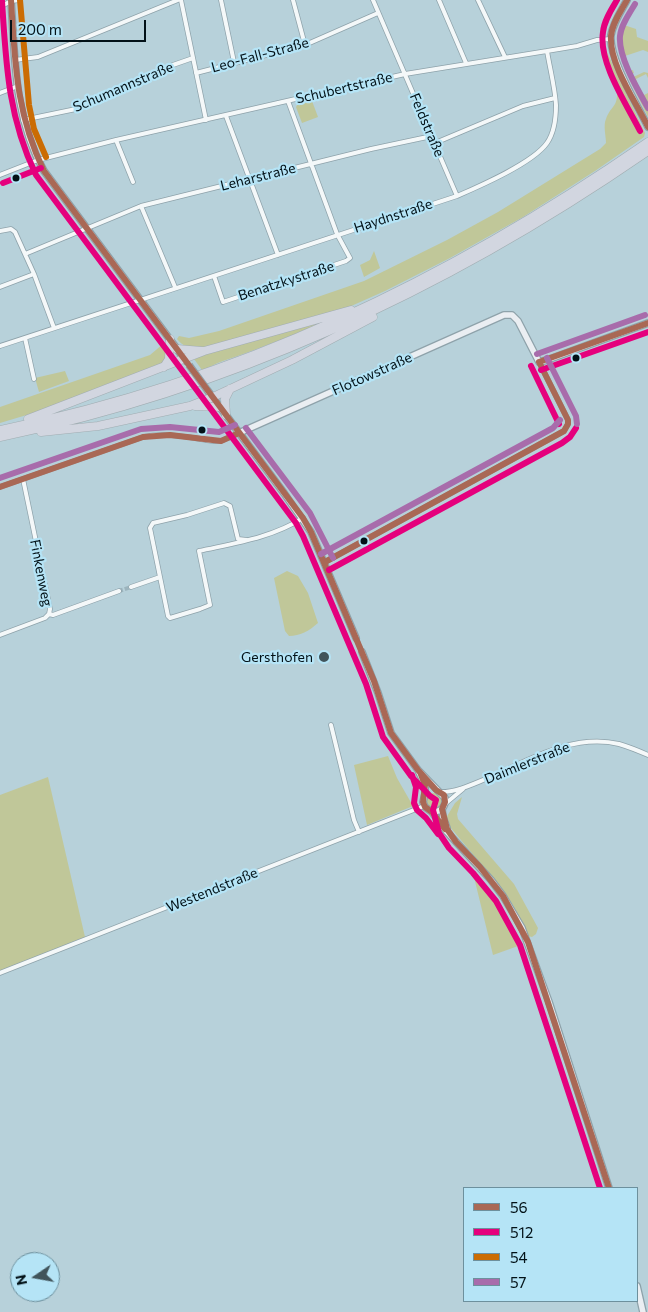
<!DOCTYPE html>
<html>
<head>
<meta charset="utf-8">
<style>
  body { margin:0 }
  #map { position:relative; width:648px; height:1312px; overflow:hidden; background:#b7d1da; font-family:Commissioner,sans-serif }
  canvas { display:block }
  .legend { position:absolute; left:463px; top:1187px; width:175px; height:115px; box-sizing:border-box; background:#b5e4f6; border:1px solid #6d909d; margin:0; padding:6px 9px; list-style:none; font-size:15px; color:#021117 }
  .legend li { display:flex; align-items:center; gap:10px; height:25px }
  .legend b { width:25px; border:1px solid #6d909d }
  .north { position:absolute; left:10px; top:1252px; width:50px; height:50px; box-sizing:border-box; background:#b5e4f6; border:1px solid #6d909d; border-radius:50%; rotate:258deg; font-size:14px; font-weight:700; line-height:20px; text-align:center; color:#021117 }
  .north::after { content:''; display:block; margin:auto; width:18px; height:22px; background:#41545b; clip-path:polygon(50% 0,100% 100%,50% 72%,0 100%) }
  .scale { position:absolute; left:10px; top:20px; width:136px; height:22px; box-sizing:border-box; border:2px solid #021117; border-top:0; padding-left:6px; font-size:15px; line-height:18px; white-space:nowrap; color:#021117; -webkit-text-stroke:4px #b5e4f6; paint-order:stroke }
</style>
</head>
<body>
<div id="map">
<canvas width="648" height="1312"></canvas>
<ul class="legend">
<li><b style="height:6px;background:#a96855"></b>56</li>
<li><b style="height:6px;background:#e5007d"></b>512</li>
<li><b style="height:6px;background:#cb6c03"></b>54</li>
<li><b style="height:6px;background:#a86cab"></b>57</li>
</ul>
<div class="north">N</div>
<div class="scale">200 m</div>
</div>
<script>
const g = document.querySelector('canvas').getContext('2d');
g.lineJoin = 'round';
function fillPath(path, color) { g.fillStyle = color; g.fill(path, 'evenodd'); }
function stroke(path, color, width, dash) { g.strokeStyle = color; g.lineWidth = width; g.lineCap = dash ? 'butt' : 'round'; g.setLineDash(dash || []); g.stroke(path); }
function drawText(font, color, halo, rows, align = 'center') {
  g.font = font + ' Commissioner,sans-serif'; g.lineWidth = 4.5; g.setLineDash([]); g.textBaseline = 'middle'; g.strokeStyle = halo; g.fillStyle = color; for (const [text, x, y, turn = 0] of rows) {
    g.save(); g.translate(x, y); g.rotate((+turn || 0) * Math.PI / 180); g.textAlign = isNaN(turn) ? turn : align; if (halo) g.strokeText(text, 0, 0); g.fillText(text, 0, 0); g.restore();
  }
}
fillPath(new Path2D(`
  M621 24 636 29 637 37 648 41V52L643 50 625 56 630 71 633 70 634 73 628 76 619 45 622 43Z
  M600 46 606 50 645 133 644 137 595 171 523 217 450 258 385 291 349 307 208 347C195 348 186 350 177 339L179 336 189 338 219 331 364 281 447 240 498 212 600 149 606 143C606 136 603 125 606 119 611 105 618 108 617 90Z
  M644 72 648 73V78L646 74 636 79 642 96 648 93V117L629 79Z
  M312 101 318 117 302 123 296 107 298 104Z
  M374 251 380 268 364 277 360 265 370 260Z
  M338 316C300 332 262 348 223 361 216 363 209 368 202 370L194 359 196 357Z
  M163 344 166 351 165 362 50 408 0 423V407L150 355Z
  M65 371 69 381 39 392 35 378Z
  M287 571 298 576 308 593 318 623C309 631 300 636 289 636L285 631 274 578Z
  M388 756 397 778 413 806 367 825 354 765Z
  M48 777 85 937 0 971V795Z
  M426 801a8 8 0 1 1 16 0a8 8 0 1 1-16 0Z
  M462 797 457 814 458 819 514 884 538 928 536 934 532 937 528 936 513 905 497 883 450 827 446 818 455 803Z
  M472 869C493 891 509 917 521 945L493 955Z`), '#c0c799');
stroke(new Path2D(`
  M119 591 131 587`), '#9cb4bd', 4, [4, 2]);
stroke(new Path2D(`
  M356 638 362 652`), '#9cb4bd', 5.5, [5.5, 3]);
const street = new Path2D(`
  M181 0 206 120
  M221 0 234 62
  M293 0 305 45
  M373 0 457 196
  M439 0 466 63
  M478 0 505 57
  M0 7 11 1 20 0
  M15 60 38 57 178 0
  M196 73 305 45 378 13
  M0 93 18 86
  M226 116 278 255
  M23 120 76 109 170 66 193 58
  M116 140 133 182
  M435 143 523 106 555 98
  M0 175 38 160 116 140 405 74 547 51 577 46 597 40 611 39
  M141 206 175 287
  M0 231 11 229 15 232 34 274 54 328
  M25 254 141 206 371 149 432 136
  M214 276 223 302 346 261 350 258 337 234 288 101
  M0 287 34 274
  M25 338 34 379
  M0 346 457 196C480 186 533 163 547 143 554 133 556 117 556 105 555 88 550 69 547 51
  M0 487 143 437C168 432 190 438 214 441H221L239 433
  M247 540 238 539 230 506 224 503 187 515 153 523 150 528 168 616 170 618 200 609 210 605 199 551C235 543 271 538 303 518
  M325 562 564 431 568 424V420L539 362
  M131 587 160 577
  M49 614 53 615 119 591
  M0 635 45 618 49 614 50 609 23 479
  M331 725 354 820 359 832
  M441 792C457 792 473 784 488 778 529 760 573 733 619 744 629 747 639 751 648 755
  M445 804 463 789
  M0 973 424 806`);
const secondary = new Path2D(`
  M11 0C15 59 14 118 44 171L186 361
  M627 0C621 11 613 23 611 35 608 57 638 106 648 127
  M208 391 284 493 311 532 356 638
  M239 433 504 315H512L518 321 539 362 547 360 648 323
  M362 652 378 693 391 733 418 770 445 798C446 807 441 812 432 812
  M418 770 425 785V794L423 802 425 807 432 812 447 832 491 880 503 896 522 928 549 1002 609 1188
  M442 809 443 817 447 828
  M637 1286 643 1312`);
const highway = new Path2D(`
  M177 349 202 351
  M164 367 169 359 170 339
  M195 406 220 407
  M226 415 225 399 230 389
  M28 419 204 351 351 310
  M0 430C238 381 449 280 648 142
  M41 432 98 426 190 406 213 397 292 360 373 317
  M0 437C237 388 450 288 648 151`);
stroke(street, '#8ea2aa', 5.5);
stroke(secondary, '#8ea2aa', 8);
stroke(highway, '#a1adb2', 9);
stroke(street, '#f4f8f9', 4);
stroke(secondary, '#eaeef2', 5.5);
stroke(highway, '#d2d6e0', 8);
const secondaryBridge = new Path2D(`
  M189 365 208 391`);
stroke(secondaryBridge, '#8ea2aa', 8, []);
stroke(secondaryBridge, '#eaeef2', 5.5);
stroke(new Path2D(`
  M11 0C15 62 16 114 44 171L303 518 311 532 374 681 391 733 418 770 436 790 444 795 445 802 442 809 447 829 456 842 480 867 503 896 528 942 609 1188
  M627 0C621 11 612 23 611 36 609 64 636 102 648 127
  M0 487 143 437 170 435 221 441 239 433
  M325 562 564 431 568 424V420L539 362 648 323
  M420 772 425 785 423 802 425 807 432 812 445 829`), '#a96855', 6);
stroke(new Path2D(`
  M617 0C611 10 604 21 603 32 598 62 627 105 640 131
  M2 1C6 64 8 117 36 175L296 523 303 536 366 684 383 737 411 776 430 796 436 800 433 810 439 833 449 848 473 873 496 901 520 945 600 1188
  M3 183 41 168
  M531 366 559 424
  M541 370 648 332
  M329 570 562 443 570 437 576 428
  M412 775 416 787 414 803 417 810 426 818 438 834`), '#e5007d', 6);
stroke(new Path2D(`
  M20 0 29 105 34 129 46 157`), '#cb6c03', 6);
stroke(new Path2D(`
  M635 4C629 14 621 25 620 36 618 57 638 90 648 108
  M537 354 645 315
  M547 358 576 416 577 424
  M246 428 310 513 333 558
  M0 478 141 429 170 427 219 432 235 425
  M321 554 553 428 560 420`), '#a86cab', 6);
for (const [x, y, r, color] of [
  [16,178,4.5,"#021117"],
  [576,358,4.5,"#021117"],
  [202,430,4.5,"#021117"],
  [364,541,4.5,"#021117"],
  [324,657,6,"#41545b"]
]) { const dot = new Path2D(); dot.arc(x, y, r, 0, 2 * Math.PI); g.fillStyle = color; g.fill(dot); stroke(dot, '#b5e4f6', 2); }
drawText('14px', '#021117', '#b5e4f6', [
  ["Leo-Fall-Straße",260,55,-15],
  ["Schumannstraße",123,87,-23],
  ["Schubertstraße",344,88,-13],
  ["Feldstraße",427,125,67],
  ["Leharstraße",258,177,-14],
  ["Haydnstraße",393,216,-18],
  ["Benatzkystraße",286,281,-18],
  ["Flotowstraße",372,374,-24],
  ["Finkenweg",41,573,79],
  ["Daimlerstraße",527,763,-22],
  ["Westendstraße",212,890,-22]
]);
drawText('14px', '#021117', '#b5e4f6', [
  ["Gersthofen",313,657]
], 'right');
</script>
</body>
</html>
